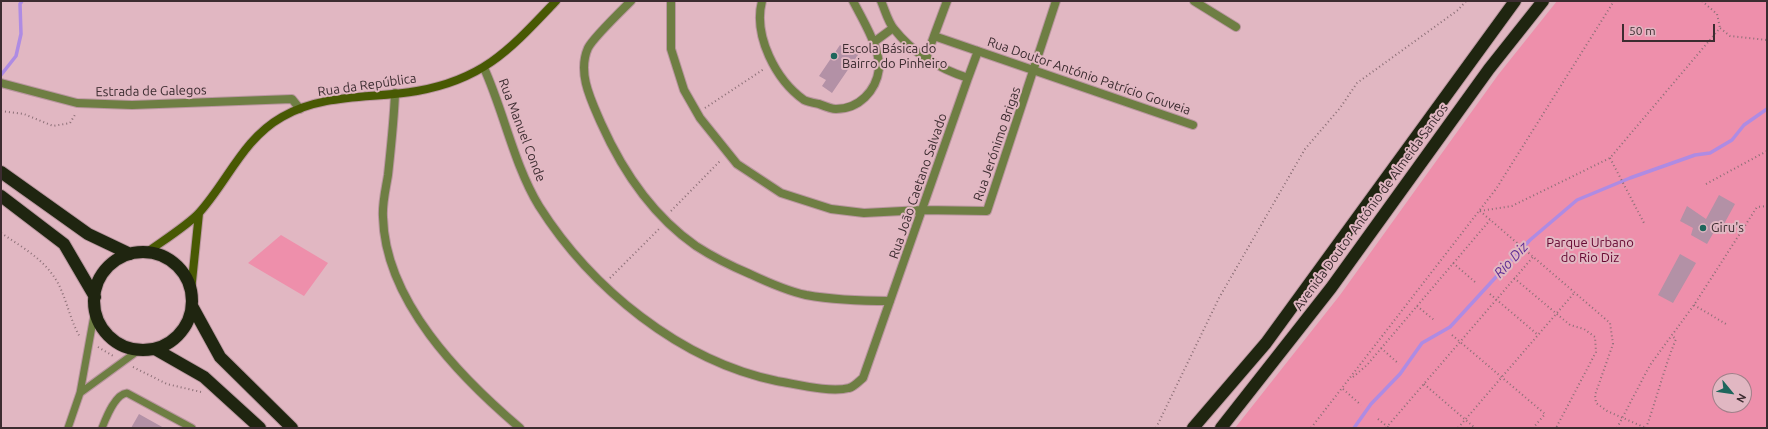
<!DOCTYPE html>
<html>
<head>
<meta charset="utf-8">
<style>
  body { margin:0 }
  #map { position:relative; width:1768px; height:429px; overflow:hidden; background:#e1b7c2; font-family:Ubuntu,sans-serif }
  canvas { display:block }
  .frame { position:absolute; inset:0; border:2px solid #3c2c30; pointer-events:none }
  .north { position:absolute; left:1712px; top:373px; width:40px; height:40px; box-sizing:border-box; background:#e1b7c2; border:1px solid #9f7f88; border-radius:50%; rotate:119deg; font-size:11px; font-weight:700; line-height:16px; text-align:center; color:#3c2c30 }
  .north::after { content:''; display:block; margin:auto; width:14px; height:18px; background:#1e665c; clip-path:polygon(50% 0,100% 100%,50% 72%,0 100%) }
  .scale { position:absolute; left:1622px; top:24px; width:93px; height:18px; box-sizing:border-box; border:2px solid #3c2c30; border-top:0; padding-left:5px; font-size:12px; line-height:14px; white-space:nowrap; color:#3c2c30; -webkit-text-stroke:3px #e1b7c2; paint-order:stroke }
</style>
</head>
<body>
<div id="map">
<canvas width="1768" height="429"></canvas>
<div class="frame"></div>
<div class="north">N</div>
<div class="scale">50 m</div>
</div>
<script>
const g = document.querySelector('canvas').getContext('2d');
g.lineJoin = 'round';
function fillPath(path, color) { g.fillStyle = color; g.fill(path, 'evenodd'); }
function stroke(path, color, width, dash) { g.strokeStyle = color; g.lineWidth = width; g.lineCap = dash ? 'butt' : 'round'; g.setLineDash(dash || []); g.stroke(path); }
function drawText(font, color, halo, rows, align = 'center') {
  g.font = font + ' Ubuntu,sans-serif'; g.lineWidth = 4; g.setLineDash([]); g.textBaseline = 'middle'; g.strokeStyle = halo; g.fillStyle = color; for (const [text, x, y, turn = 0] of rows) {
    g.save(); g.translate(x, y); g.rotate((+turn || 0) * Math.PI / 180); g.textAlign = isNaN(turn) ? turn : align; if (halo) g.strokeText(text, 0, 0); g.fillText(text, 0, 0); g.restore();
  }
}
fillPath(new Path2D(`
  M1557 1H1767V428H1235L1340 295 1498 75ZM1720 381H1744V405H1720Z
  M281 235 328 263 304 296 248 263Z`), '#ee8fab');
stroke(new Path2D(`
  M1 75 16 56 21 34 20 4 22 1
  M1354 428 1371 404 1400 374 1422 343 1450 327 1530 240 1577 200 1630 178 1695 155 1710 153 1732 140 1744 125 1767 109`), '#ae8be3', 3.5);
fillPath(new Path2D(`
  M840 45 848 51 851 46 860 52 832 93 822 86 826 80 819 76Z
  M1719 195 1735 204 1724 224 1719 223 1707 244 1691 235 1693 228 1680 221 1687 206 1706 219Z
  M1680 254 1696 263 1673 303 1658 295Z
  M139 414 164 428H131Z`), '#b391a6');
const lane = new Path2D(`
  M80 393 139 350
  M68 428 80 393 95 310
  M102 428C106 418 115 394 127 393L192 428`);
const street = new Path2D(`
  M631 1C621 11 593 38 588 48 577 73 591 100 601 123 622 170 653 216 696 246 713 257 731 266 750 274 767 282 787 291 806 295 834 300 862 301 890 301
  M671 1V49L684 90 700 118 737 164 781 193 831 209 864 213 922 210 987 211 1056 1
  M762 1C753 36 776 80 804 100 808 102 814 103 819 104 824 106 831 109 836 109 859 109 876 91 879 69 881 50 862 18 853 1
  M881 1C885 10 888 22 894 29 913 53 940 69 968 78L978 51
  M1194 1 1236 27
  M934 36 947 1
  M874 42 893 28
  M926 58 934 36 1193 125
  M484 68C504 112 514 165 539 206 591 288 680 361 777 381 796 384 830 393 849 388 854 387 859 381 863 378L968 78
  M1 83 77 103 132 105 292 99 300 109
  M395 93C394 120 391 147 388 175 386 188 382 203 383 217 385 301 460 377 520 428`);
const secondary = new Path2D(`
  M146 253C161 242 188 225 199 213 228 181 243 139 282 117 323 93 372 99 417 91 485 79 511 48 556 1
  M191 291 199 213`);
const highway = new Path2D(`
  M1 172 88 234 130 254
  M1 196 64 244 95 297
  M94 301a49 49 0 1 1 98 0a49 49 0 1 1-98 0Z
  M192 306 220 357 292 428
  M155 349 204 377 260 428
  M1193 428 1266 343 1515 1
  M1221 428 1331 288 1489 69 1543 1`);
stroke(lane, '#b9969f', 9);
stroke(street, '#b9969f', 10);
stroke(secondary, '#b9969f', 10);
stroke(highway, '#b9969f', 14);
stroke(new Path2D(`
  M1702 1 1717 14 1720 28
  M705 108 764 69
  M1 111 24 114 53 126 70 123 76 113
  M1610 158 1644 223
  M1706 184 1767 151
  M671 211 721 160
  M1480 211 1512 206 1610 158 1720 28 1730 36 1767 40
  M1480 211 1610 323 1613 344 1595 395 1596 403 1607 411 1646 428
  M1 233C25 249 51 263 62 292 68 306 72 324 80 337
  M1453 263 1475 282
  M610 278 659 229
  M1514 278 1570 325 1584 329 1595 337 1596 352 1556 428
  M1490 294 1538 335
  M1694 305 1726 324
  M1417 306 1434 320
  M1452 335 1545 414 1533 428
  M98 347 115 357
  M1381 348 1399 364
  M133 367 167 384 201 392
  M1353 377 1367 365 1490 220
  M1424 384 1475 428
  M1343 389 1361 405
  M1378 419 1389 428
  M1156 428 1219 298 1305 149 1340 108 1357 83 1458 10 1466 1
  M1311 428 1496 189 1614 1
  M1386 428 1533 257
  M1458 428 1575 292
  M1617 428 1650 365 1694 305 1757 207 1767 206
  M1646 428C1657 398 1664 368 1676 339L1672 336`), '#8b6f76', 2, [1, 3]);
stroke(lane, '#6e7e43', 7);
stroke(street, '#6e7e43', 8);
stroke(secondary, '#485903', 8);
stroke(highway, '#1f2510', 12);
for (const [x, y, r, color] of [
  [834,56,4,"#1e665c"],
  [1703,228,4,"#1e665c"]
]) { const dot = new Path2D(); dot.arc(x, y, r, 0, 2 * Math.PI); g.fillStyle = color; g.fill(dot); stroke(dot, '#e1b7c2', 1.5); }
drawText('13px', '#3c2c30', '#e1b7c2', [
  ["Escola Básica do",842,49],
  ["Bairro do Pinheiro",842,64],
  ["Giru's",1711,228]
], 'left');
drawText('13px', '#3c2c30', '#e1b7c2', [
  ["Rua Doutor António Patrício Gouveia",1089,76,19],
  ["Rua da República",367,85,-8],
  ["Estrada de Galegos",151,91,-1],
  ["Rua Manuel Conde",522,130,69],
  ["Rua Jerónimo Brigas",997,144,-71],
  ["Rua João Caetano Salvado",918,186,-71],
  ["Avenida Doutor António de Almeida Santos",1371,207,-54]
]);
drawText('13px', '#650731', '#e1b7c2', [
  ["Parque Urbano",1590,243],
  ["do Rio Diz",1590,258]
]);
drawText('italic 14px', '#5e2e94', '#e1b7c2', [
  ["Rio Diz",1511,260,-47]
]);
</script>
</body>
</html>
